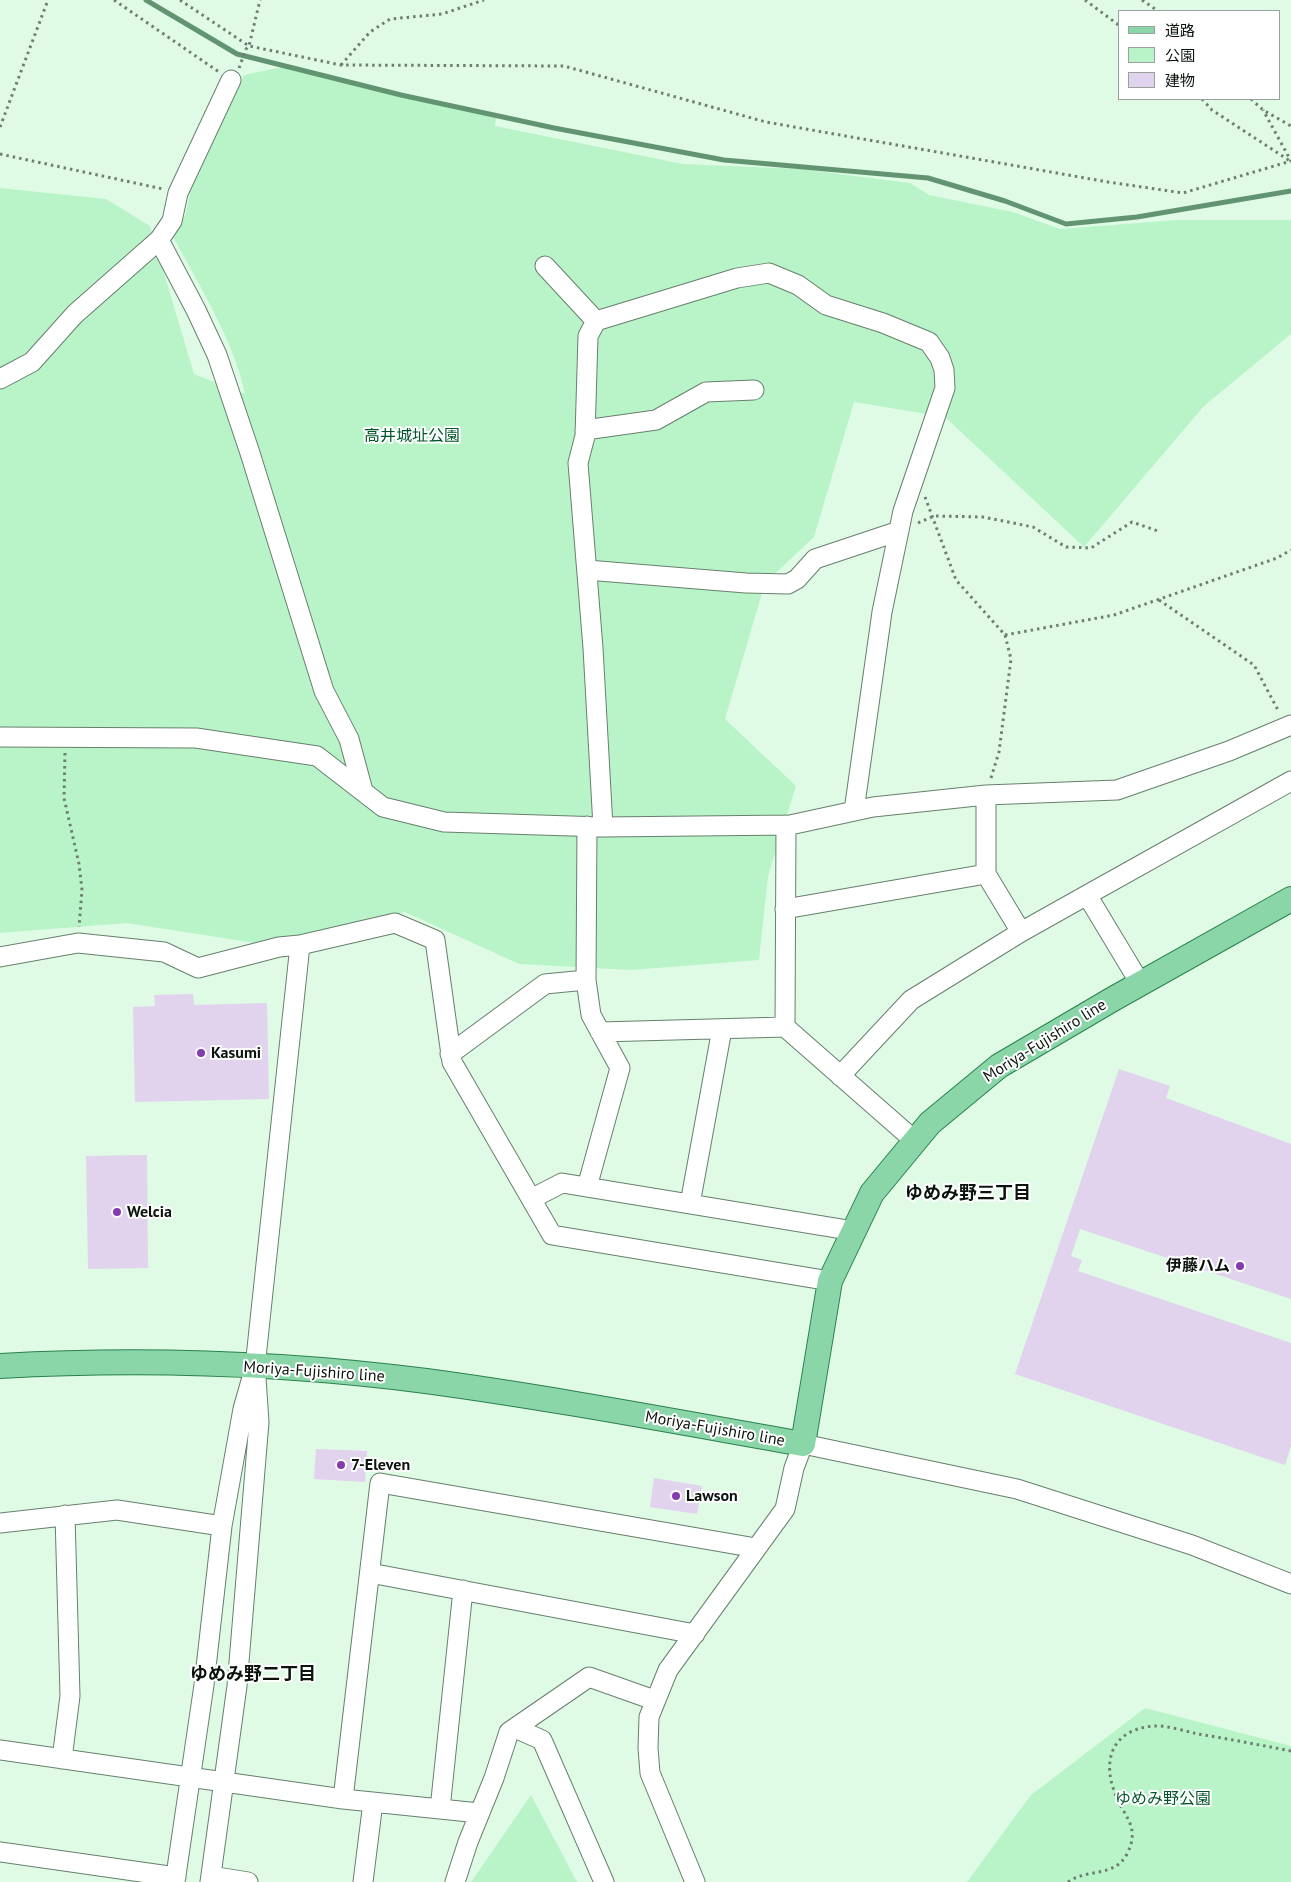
<!DOCTYPE html>
<html>
<head>
<meta charset="utf-8">
<style>
  body { margin:0 }
  #map { position:relative; width:1291px; height:1882px; overflow:hidden; background:#dffbe5; font-family:"PT Sans","Noto Sans JP",sans-serif }
  canvas { display:block }
  .legend { position:absolute; left:1118px; top:10px; width:162px; height:90px; box-sizing:border-box; background:#fff; border:1px solid #9da19e; margin:0; padding:6px 9px; list-style:none; font-size:15px; color:#0a130c }
  .legend li { display:flex; align-items:center; gap:10px; height:25px }
  .legend b { width:25px; border:1px solid #9da19e }
</style>
</head>
<body>
<div id="map">
<canvas width="1291" height="1882"></canvas>
<ul class="legend">
<li><b style="height:6px;background:#8ad6a8"></b>道路</li>
<li><b style="height:14px;background:#b9f4c9"></b>公園</li>
<li><b style="height:14px;background:#e1d2ed"></b>建物</li>
</ul>
</div>
<script>
const g = document.querySelector('canvas').getContext('2d');
g.lineJoin = 'round';
function fillPath(path, color) { g.fillStyle = color; g.fill(path, 'evenodd'); }
function stroke(path, color, width, dash) { g.strokeStyle = color; g.lineWidth = width; g.lineCap = dash ? 'butt' : 'round'; g.setLineDash(dash || []); g.stroke(path); }
function drawText(font, color, halo, rows, align = 'center') {
  g.font = font + ' "PT Sans","Noto Sans JP",sans-serif'; g.lineWidth = 4; g.setLineDash([]); g.textBaseline = 'middle'; g.strokeStyle = halo; g.fillStyle = color; for (const [text, x, y, turn = 0] of rows) {
    g.save(); g.translate(x, y); g.rotate((+turn || 0) * Math.PI / 180); g.textAlign = isNaN(turn) ? turn : align; if (halo) g.strokeText(text, 0, 0); g.fillText(text, 0, 0); g.restore();
  }
}
fillPath(new Path2D(`
  M287 66 496 118 495 126 683 164 800 169 910 183 929 195 1013 212 1060 229 1177 220H1291V334L1204 406 1084 547 945 417 854 402 814 537 765 583 725 719 796 786 768 876 759 960 631 970 519 964 405 912 274 946 127 923 0 933V188L106 199 150 226 194 374 245 394C234 341 198 283 172 235L185 216 191 188 244 75Z
  M1145 1708 1291 1746V1882H967L1031 1795Z
  M531 1795 577 1882H471Z`), '#b9f4c9');
stroke(new Path2D(`
  M146 0 237 54 401 95 554 128 724 160 928 178 1005 201 1066 224 1137 217 1291 191`), '#639471', 5);
fillPath(new Path2D(`
  M193 994 194 1005 267 1003 269 1099 135 1102 133 1007 155 1006 154 995Z
  M1119 1069 1170 1086 1166 1098 1291 1144V1299L1080 1229 1071 1256 1082 1260 1078 1271 1291 1343V1446L1285 1465 1015 1374Z
  M147 1155 148 1268 88 1269 86 1156Z
  M316 1449 367 1451 365 1482 314 1479Z
  M654 1478 702 1486 697 1514 650 1507Z`), '#e1d2ed');
const minor = new Path2D(`
  M159 240 196 310 217 355 250 453 324 691 349 739 363 791
  M545 266 596 321
  M0 379 32 362 75 314 159 240 172 221 178 193 231 80
  M585 430 656 420 706 392 754 390
  M587 570 746 583 788 584 797 579 815 559 899 531
  M0 737 196 738 317 756 383 807 444 822 603 827 790 825 873 807 986 795 1117 790 1229 751 1291 725
  M986 795V874L1021 932 1087 895 1140 983
  M603 827 593 648 578 463 585 436 588 336 596 321 737 278 769 273 798 285 826 305 883 323 929 342 940 358 944 370 945 388 903 511 882 612 854 811
  M1087 895 1291 781
  M785 909 986 874
  M0 957 78 943 164 952 198 968 279 947 300 945 395 923 435 940 452 1062 552 1235 830 1281
  M785 1027 786 825
  M600 1032 785 1027 915 1141
  M450 1054 545 984 586 980
  M840 1076 911 1000 1021 932
  M587 1187 620 1068 591 1015 586 980 587 826
  M531 1199 562 1183 854 1231
  M690 1204 722 1029
  M0 1523 117 1510 222 1526
  M370 1573 695 1634
  M515 1728 542 1740 604 1882
  M0 1750 343 1799 479 1813
  M62 1759 70 1696 65 1515
  M343 1799 380 1483 756 1548
  M440 1809 463 1590
  M0 1852 176 1877
  M211 1876 248 1882
  M175 1882 204 1685 222 1526 243 1409 255 1367 300 945
  M210 1882 237 1686 259 1422 256 1378
  M363 1882 373 1802
  M455 1882 468 1842 494 1778 509 1732 589 1677 654 1700
  M695 1882 650 1773 648 1748 649 1717 668 1670 785 1509 794 1468 803 1444 1017 1489 1192 1545 1291 1584`);
const major = new Path2D(`
  M0 1366C141 1358 286 1363 426 1381 552 1398 678 1422 803 1444L830 1281 872 1193 930 1123 999 1066 1113 999 1291 899`);
stroke(minor, '#677f6d', 21);
stroke(major, '#2a804c', 26);
stroke(new Path2D(`
  M114 0 219 72
  M180 0 249 46 341 65 564 66 766 122 1108 182 1183 193 1291 161 1263 110
  M1085 0 1120 26
  M1142 0 1158 11
  M341 65 370 32 390 19 442 14 484 0
  M239 68 246 49 249 46 260 0
  M1202 99 1212 110 1290 161
  M1251 99 1263 110 1291 126
  M0 127 48 0
  M0 154 163 189
  M925 497 956 580 1005 635 1011 659 999 752 991 778
  M918 523 934 516 983 517 1033 527 1066 547 1091 548 1132 522 1158 531
  M1159 600 1254 665 1279 712
  M1005 635 1114 615 1277 558 1291 550
  M65 753 64 798 79 864 82 890 79 927
  M1068 1882C1088 1868 1114 1878 1127 1854 1140 1828 1126 1819 1117 1798 1101 1763 1110 1730 1153 1726 1167 1725 1184 1731 1198 1734 1229 1739 1260 1745 1291 1751`), '#6d7f71', 3, [2.5, 4]);
stroke(minor, '#fff', 19);
stroke(major, '#8ad6a8', 24);
for (const [x, y, r, color] of [
  [201,1053,5,"#833bae"],
  [117,1212,5,"#833bae"],
  [1240,1266,5,"#833bae"],
  [341,1465,5,"#833bae"],
  [676,1496,5,"#833bae"]
]) { const dot = new Path2D(); dot.arc(x, y, r, 0, 2 * Math.PI); g.fillStyle = color; g.fill(dot); stroke(dot, '#fff', 2); }
drawText('16px', '#01552a', '#fff', [
  ["高井城址公園",412,436],
  ["ゆめみ野公園",1163,1799]
]);
drawText('16px', '#0a130c', '#fff', [
  ["Moriya-Fujishiro line",1045,1041,-32],
  ["Moriya-Fujishiro line",314,1372,4],
  ["Moriya-Fujishiro line",715,1429,10]
]);
drawText('bold 16px', '#0a130c', '#fff', [
  ["Kasumi",211,1053],
  ["Welcia",127,1212],
  ["伊藤ハム",1230,1266,"right"],
  ["7-Eleven",351,1465],
  ["Lawson",686,1496]
], 'left');
drawText('bold 18px', '#0a130c', '#fff', [
  ["ゆめみ野三丁目",968,1194],
  ["ゆめみ野二丁目",253,1675]
]);
</script>
</body>
</html>
